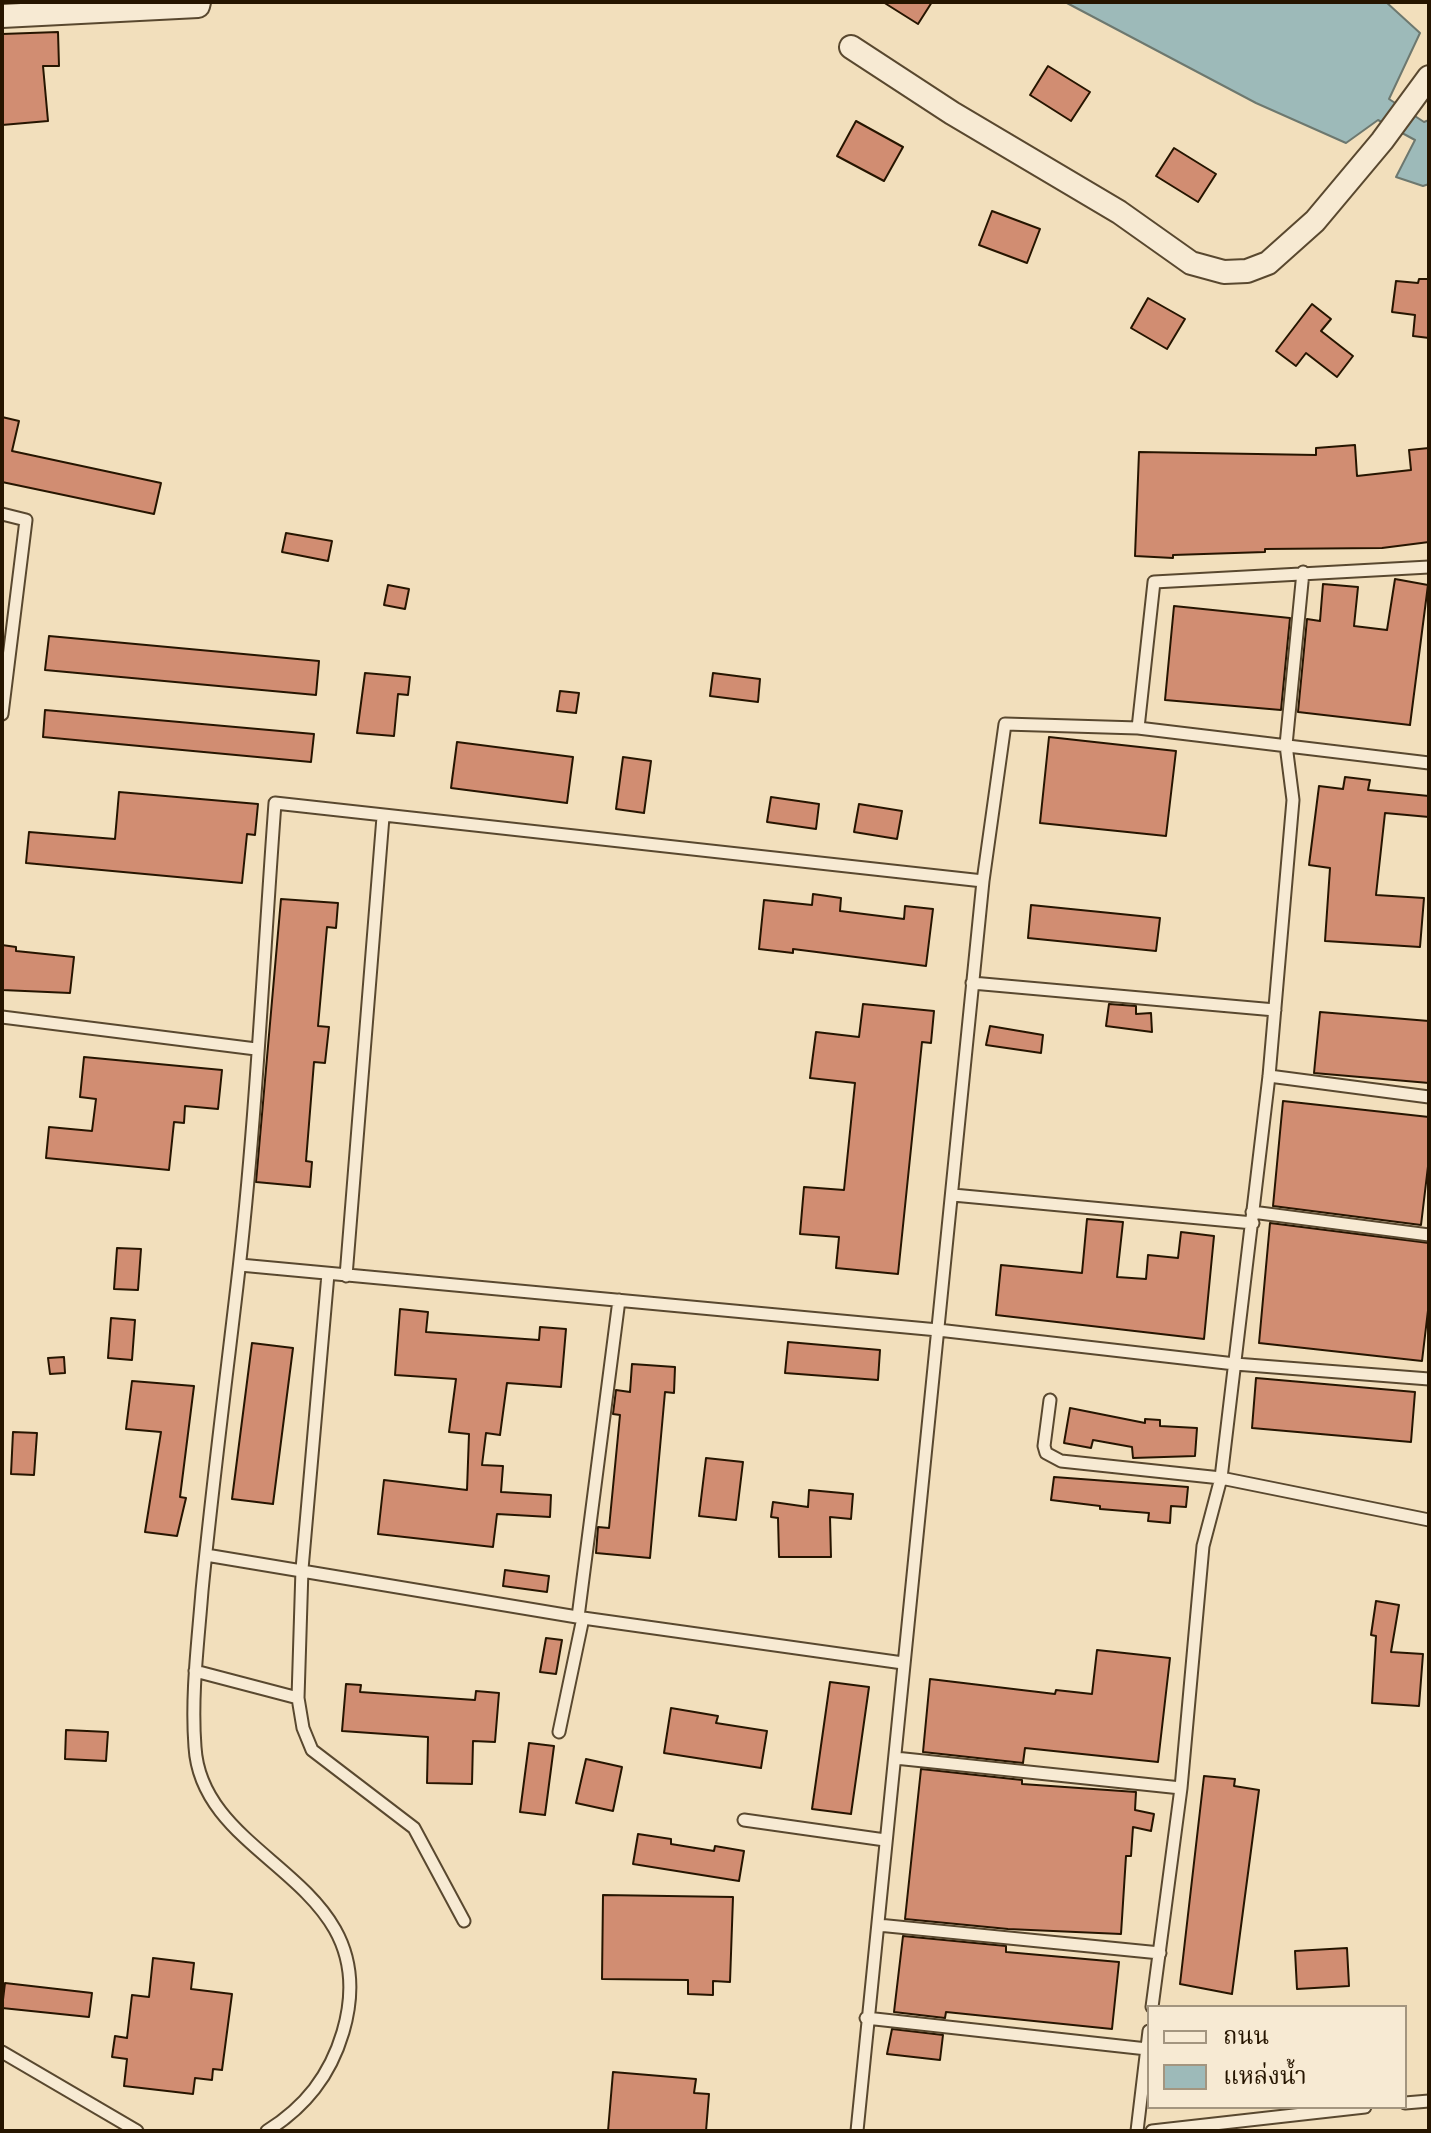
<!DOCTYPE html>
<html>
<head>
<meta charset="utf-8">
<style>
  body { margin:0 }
  #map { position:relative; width:1431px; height:2133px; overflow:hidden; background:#f2dfbc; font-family:"IM FELL DW Pica","Noto Serif Thai",serif }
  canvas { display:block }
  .frame { position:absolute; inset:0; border:4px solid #261500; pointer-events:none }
  .legend { position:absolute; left:1147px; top:2005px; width:260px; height:104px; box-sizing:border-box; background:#f7ead3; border:2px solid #a3957f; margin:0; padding:10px 14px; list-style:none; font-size:24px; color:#261500 }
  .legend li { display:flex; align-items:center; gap:16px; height:40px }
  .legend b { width:40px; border:2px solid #a3957f }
</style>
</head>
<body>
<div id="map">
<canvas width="1431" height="2133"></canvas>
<div class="frame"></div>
<ul class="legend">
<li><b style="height:10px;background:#f7ead3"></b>ถนน</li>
<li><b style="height:22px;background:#9dbab9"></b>แหล่งน้ำ</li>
</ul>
</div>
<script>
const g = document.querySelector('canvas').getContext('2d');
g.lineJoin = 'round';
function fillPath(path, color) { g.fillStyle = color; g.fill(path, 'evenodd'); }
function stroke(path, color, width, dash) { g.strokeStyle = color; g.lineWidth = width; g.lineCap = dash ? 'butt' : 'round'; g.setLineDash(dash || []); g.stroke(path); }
const water = new Path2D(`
  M1065 2H1386L1420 33 1389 99 1424 122 1429 120V184L1423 186 1396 177 1415 140 1378 120 1346 143 1256 103Z`);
fillPath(water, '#9dbab9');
stroke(water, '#6d786f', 2);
const building = new Path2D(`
  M883 2H932L918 24Z
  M58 32 59 66H43L48 121 2 125V34Z
  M1048 66 1090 92 1071 121 1030 95Z
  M856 121 903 147 884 181 837 156Z
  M1174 148 1216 174 1198 202 1156 176Z
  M992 211 1040 229 1027 263 979 245Z
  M1419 279H1429V338L1413 336 1415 315 1392 312 1396 281 1418 283Z
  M1148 298 1185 319 1167 349 1131 328Z
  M1312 304 1331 319 1321 331 1353 356 1337 377 1306 353 1296 366 1276 351Z
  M2 417 19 421 12 451 161 483 154 514 2 482Z
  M1355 445 1357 476 1411 470 1409 450 1429 448V542L1382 548 1265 549V552L1173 555V558L1135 556 1139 452 1316 455V448Z
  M286 533 332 541 328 561 282 552Z
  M1395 579 1428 585 1410 725 1298 712 1307 619 1320 621 1323 584 1358 587 1354 626 1387 630Z
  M388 585 409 589 405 609 384 605Z
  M1174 606 1290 618 1281 710 1165 700Z
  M49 636 319 661 316 695 45 670Z
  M365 673 410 677 408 695 398 694 394 736 357 733Z
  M713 673 760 679 758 702 710 696Z
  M560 691 579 693 576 713 557 711Z
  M45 710 314 734 311 762 43 737Z
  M1049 737 1176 751 1166 836 1040 823Z
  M457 742 573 757 567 803 451 788Z
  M623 757 651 761 644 813 616 809Z
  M1345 777 1370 780 1368 790 1429 796V817L1385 813 1376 895 1424 898 1420 947 1325 941 1330 868 1309 865 1319 786 1343 789Z
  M119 792 258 804 255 835 247 834 242 883 26 863 29 832 115 839Z
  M771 797 819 804 816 829 767 822Z
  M859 804 902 811 897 839 854 832Z
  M813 894 841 898 840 911 904 919 905 906 933 909 926 966 793 949V953L759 949 764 900 812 905Z
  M281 899 338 903 336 928 327 927 318 1026 329 1027 325 1063 314 1062 306 1161 312 1162 310 1187 256 1182Z
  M1031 905 1160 918 1156 951 1028 938Z
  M2 945 16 947V951L74 957 70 993 2 990Z
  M863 1004 934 1011 931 1043 922 1042 898 1274 836 1268 839 1237 800 1234 804 1187 844 1190 855 1083 810 1078 816 1032 859 1037Z
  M1109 1004 1136 1006V1014L1151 1013 1152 1032 1106 1026Z
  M1320 1012 1429 1021V1083L1314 1073Z
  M990 1026 1043 1035 1041 1053 986 1045Z
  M84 1057 222 1070 218 1109 185 1106 184 1123 174 1122 169 1170 46 1158 49 1127 92 1131 96 1099 80 1097Z
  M1283 1101 1429 1117V1158L1421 1225 1273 1206Z
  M1087 1219 1123 1222 1117 1277 1146 1279 1148 1255 1178 1258 1181 1232 1214 1236 1204 1339 996 1315 1001 1265 1082 1273Z
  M1270 1223 1429 1243V1302L1422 1361 1259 1343Z
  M117 1248 141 1249 138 1290 114 1289Z
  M400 1309 428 1312 426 1332 539 1340 540 1327 566 1329 561 1387 507 1383 500 1435 486 1433 482 1465 503 1466 501 1492 551 1495 550 1517 497 1514 493 1547 378 1534 384 1480 467 1490 469 1434 449 1432 456 1379 395 1375Z
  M111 1318 135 1320 132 1360 108 1358Z
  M788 1342 880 1350 878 1380 785 1373Z
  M252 1343 293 1348 273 1504 232 1499Z
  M64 1357 65 1373 50 1374 48 1358Z
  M632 1364 675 1367 674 1393 665 1392 650 1558 596 1553 598 1527 609 1528 620 1415 613 1414 616 1390 630 1392Z
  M1256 1378 1415 1392 1411 1442 1252 1428Z
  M132 1381 194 1386 180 1497 186 1498 177 1536 145 1532 161 1432 126 1429Z
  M1070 1408 1145 1423V1419L1160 1420V1426L1197 1428 1195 1456 1133 1458 1132 1447 1093 1440 1091 1448 1064 1443Z
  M13 1432 37 1433 34 1475 11 1474Z
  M706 1458 743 1462 736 1520 699 1516Z
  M1054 1477 1188 1487 1186 1507 1171 1506 1170 1523 1148 1521 1149 1513 1100 1509V1506L1051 1500Z
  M809 1490 853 1494 851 1519 830 1517 831 1557H779L778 1518 771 1517 773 1502 808 1507Z
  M505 1570 549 1576 547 1592 503 1586Z
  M1376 1601 1399 1605 1391 1652 1423 1654 1419 1706 1372 1703 1376 1636 1371 1635Z
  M546 1638 562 1640 556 1674 540 1672Z
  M1097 1650 1170 1658 1158 1762 1025 1748 1023 1763 923 1752 930 1679 1055 1694 1056 1690 1092 1694Z
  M830 1682 869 1687 851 1814 812 1809Z
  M346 1684 361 1685 360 1692 475 1700 476 1691 499 1693 495 1742 473 1741 472 1784 427 1783 428 1737 342 1731Z
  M671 1708 718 1716 716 1723 767 1731 761 1768 664 1753Z
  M66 1730 108 1732 106 1761 65 1759Z
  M529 1743 554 1746 545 1815 520 1812Z
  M586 1759 622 1767 613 1811 576 1803Z
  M921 1769 1022 1780V1784L1136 1792 1135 1810 1154 1814 1151 1831 1133 1827 1131 1856H1126L1121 1934 1008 1929 905 1919Z
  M1204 1776 1235 1779 1234 1786 1259 1790 1232 1994 1180 1984Z
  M638 1834 671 1839V1844L714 1851 715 1846 744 1851 739 1881 633 1864Z
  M603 1895 733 1897 730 1982 713 1981V1995L688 1994V1980L602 1979Z
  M903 1936 1006 1946V1952L1119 1962 1112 2029 946 2012 945 2018 894 2012Z
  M1347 1948 1349 1986 1297 1989 1295 1951Z
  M153 1958 194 1963 191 1989 232 1994 222 2070 213 2069 212 2080 195 2078 193 2094 124 2086 127 2059 112 2057 115 2036 127 2038 132 1995 149 1997Z
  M5 1983 92 1993 89 2017 2 2008Z
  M892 2029 943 2035 940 2060 887 2054Z
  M613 2072 696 2079 694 2093 709 2094 706 2131H608Z`);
fillPath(building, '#d18d72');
stroke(building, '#261500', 2);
const service = new Path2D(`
  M2 514 26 520 2 714
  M1138 728 1154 582 1429 567
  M972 983 1275 1010
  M2 1017 256 1049
  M1269 1076 1429 1097
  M953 1195 1253 1223
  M1252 1212 1429 1235
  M240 1265 938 1330 1235 1364 1429 1379
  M328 1274 302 1569 298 1698 303 1728 312 1750 414 1828 464 1921
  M346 1276 383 817
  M1050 1400 1044 1446 1046 1453 1061 1461 1221 1478 1429 1520
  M206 1555 583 1618 903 1663
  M578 1617 619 1300
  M195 1671 298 1698
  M559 1732 583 1618
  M895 1758 1181 1788
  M744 1820 885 1840
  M878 1925 1160 1953
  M1152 2007 1181 1788 1203 1546 1221 1478 1269 1076 1293 800 1286 745 1303 572
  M866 2018 1147 2049
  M2 2052 137 2131
  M1405 2103 1429 2101
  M267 2131C305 2107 330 2076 343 2032 388 1878 202 1865 195 1747 191 1695 198 1643 202 1591 212 1489 225 1388 237 1286 256 1126 263 964 275 803L983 881
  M857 2131 983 881 1005 724 1138 728 1429 763
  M1137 2131 1149 2031
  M1152 2131 1365 2107`);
const minor = new Path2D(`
  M2 16 198 6 199 2
  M851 47 952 113 1119 212 1191 263 1224 272 1247 271 1268 263 1315 221 1382 141 1429 77`);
stroke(service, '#59482f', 15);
stroke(minor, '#59482f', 26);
stroke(service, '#f7ead3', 11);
stroke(minor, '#f7ead3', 22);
</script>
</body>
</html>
